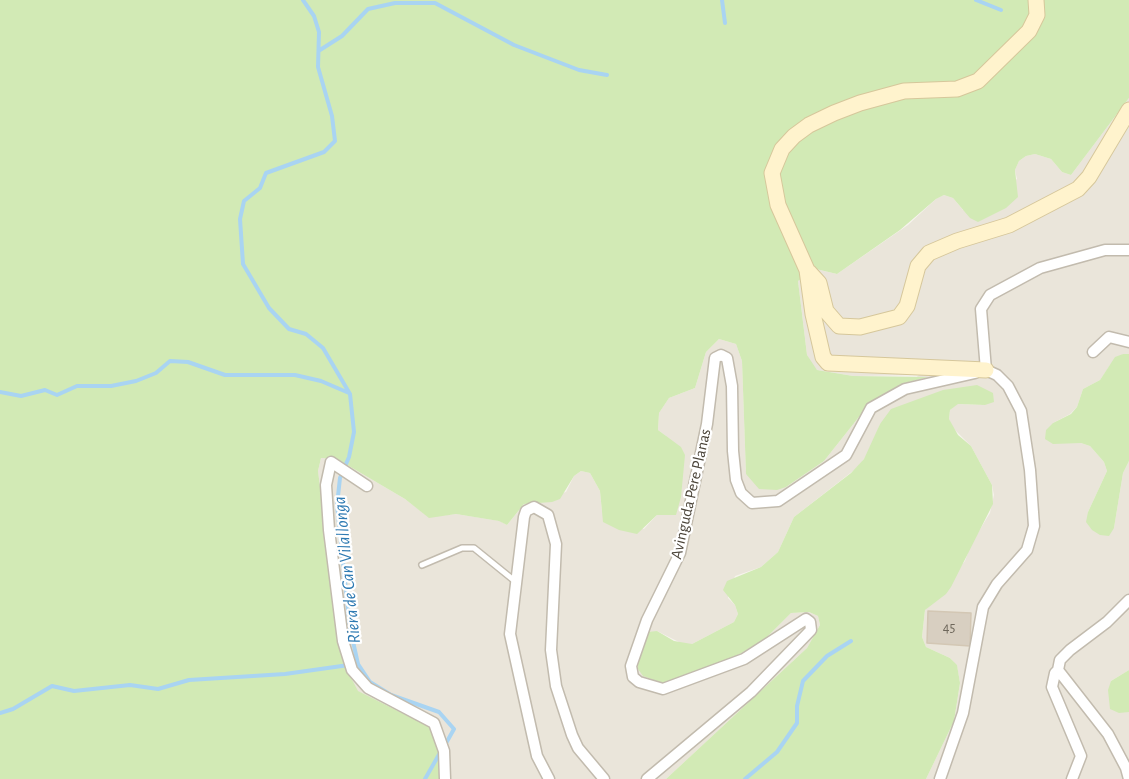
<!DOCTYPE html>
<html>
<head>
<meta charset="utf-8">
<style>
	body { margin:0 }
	canvas { display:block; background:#f6f3ec }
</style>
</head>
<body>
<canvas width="1129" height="779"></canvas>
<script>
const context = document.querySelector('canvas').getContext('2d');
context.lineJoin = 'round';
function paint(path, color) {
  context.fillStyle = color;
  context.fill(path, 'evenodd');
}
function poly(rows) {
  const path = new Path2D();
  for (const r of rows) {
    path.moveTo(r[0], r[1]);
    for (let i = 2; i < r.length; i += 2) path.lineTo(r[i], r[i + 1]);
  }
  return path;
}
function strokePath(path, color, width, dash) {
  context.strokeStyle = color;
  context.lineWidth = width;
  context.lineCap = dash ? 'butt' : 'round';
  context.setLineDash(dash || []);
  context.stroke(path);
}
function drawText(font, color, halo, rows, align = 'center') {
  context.font = font + ' "Alegreya Sans",sans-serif';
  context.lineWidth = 4.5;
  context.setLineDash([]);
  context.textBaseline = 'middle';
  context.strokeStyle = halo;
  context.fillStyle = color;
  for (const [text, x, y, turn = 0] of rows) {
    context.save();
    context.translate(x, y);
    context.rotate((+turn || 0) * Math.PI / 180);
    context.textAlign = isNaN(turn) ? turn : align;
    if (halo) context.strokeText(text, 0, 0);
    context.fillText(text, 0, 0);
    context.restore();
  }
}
const residential = poly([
	[1129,98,1129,354,1123,354,1110,365,1100,380,1083,389,1077,407,1070,414,1053,423,1072,443,1081,443,1090,446,1104,462,1107,471,1088,512,1114,528,1123,473,1129,461,1129,670,1111,681,1119,712,1129,712,1129,779,926,779,954,721,960,683,957,666,950,658,926,647,922,637,925,610,965,561,971,544,990,513,994,495,992,485,971,446,952,427,949,419,950,410,957,404,985,405,993,393,880,424,870,451,858,467,794,517,778,552,761,567,735,576,728,598,735,605,738,614,734,622,692,644,683,644,657,631,641,641,733,658,765,639,791,613,809,612,818,616,820,625,807,648,666,779,441,779,430,727,357,691,348,672,329,559,318,471,321,458,337,459,405,499,429,517,456,514,500,521,507,525,524,504,566,492,574,476,581,471,590,473,600,491,602,512,644,529,657,515,666,436,658,430,659,413,669,398,695,388,706,352,719,339,736,344,742,361,746,474,786,487,824,461,870,403,893,388,910,383,919,375,853,376,817,370,810,364,807,355,798,281,816,269,837,274,908,225,936,199,944,195,953,198,963,210,1017,179,1015,170,1019,161,1026,156,1035,154,1051,159,1062,172,1071,175]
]);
const green = poly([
	[0,0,1129,0,1129,98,1071,175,1062,172,1051,159,1035,154,1026,156,1019,161,1015,170,1018,197,1006,208,978,222,970,218,953,198,944,195,936,199,900,230,837,274,816,269,798,281,807,355,817,370,853,376,928,377,901,384,870,403,824,461,786,487,777,490,759,489,746,474,742,361,736,344,719,339,706,352,695,388,669,398,659,413,658,430,681,447,685,455,681,497,676,515,657,515,637,534,619,530,603,522,600,491,590,473,581,471,574,476,560,499,552,502,524,504,507,525,499,521,456,514,429,518,405,499,337,459,321,458,318,471,329,559,348,672,358,691,430,727,440,751,441,779,0,779],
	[1123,354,1129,354,1129,461,1123,473,1114,528,1109,536,1100,535,1092,530,1086,522,1088,512,1107,471,1104,462,1090,446,1081,443,1053,444,1045,439,1046,430,1053,423,1071,414,1077,407,1083,389,1100,380,1115,357],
	[977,385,993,393,994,402,985,405,958,404,950,410,949,419,958,435,971,446,992,485,993,504,951,587,946,594,925,610,922,637,926,647,950,658,957,665,960,683,954,721,926,779,666,779,807,648,820,625,818,616,809,612,791,613,765,639,733,658,662,683,643,676,638,669,637,659,648,632,657,631,674,641,692,644,734,622,738,614,735,605,723,590,727,581,761,567,778,552,794,517,851,473,864,459,880,424,891,409,943,390],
	[1129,670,1129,712,1119,713,1110,709,1108,690,1111,681]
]);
const stream = poly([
	[303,0,314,16,319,32,318,67,332,116,335,141,324,152,266,173,260,188,244,201,240,219,243,264,269,308,289,329,306,334,323,348,350,394,354,432,349,457,340,478,337,505,350,628,358,664,370,682,391,695,439,712,454,729,445,745],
	[722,0,725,23],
	[976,0,1001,10],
	[320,50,342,36,368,9,395,3,435,3,514,45,579,70,607,75],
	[0,392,21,396,45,390,57,395,77,386,111,386,136,381,156,373,170,361,188,362,225,375,295,375,321,381,349,393],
	[0,713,13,709,52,686,74,691,130,685,158,689,189,680,285,674,349,665],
	[425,779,441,751],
	[745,779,777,752,797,723,797,706,803,681,827,656,851,641]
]);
const building = poly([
	[928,611,971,613,970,646,927,643,928,611]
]);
const lane = poly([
	[422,565,462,548,474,548,516,582]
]);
const street = poly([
	[1093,352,1109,337,1129,342],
	[986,370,981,309,990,295,1040,268,1105,250,1129,250],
	[367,486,331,462,326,485,329,530,343,641,352,670,368,688,434,723,444,751,445,779],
	[1058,670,1108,734,1126,768,1129,779],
	[549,779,537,756,510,634,524,517,526,511,534,507,548,515,556,544,551,650,556,686,572,735,578,748,604,779],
	[647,779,751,692,811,630,810,622,806,619,744,659,663,689,639,682,633,677,631,666,647,620,680,553,707,424,715,358,721,355,727,358,732,386,733,451,736,480,741,493,752,503,778,501,846,455,871,408,905,389,975,373],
	[940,779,963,713,983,607,997,584,1027,550,1034,526,1030,470,1021,411,1008,386,997,375,986,370],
	[1072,779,1081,756,1052,687,1055,673,1058,670,1060,660,1070,650,1107,622,1129,600]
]);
const secondary = poly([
	[809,272,819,283,826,311,839,326,860,327,899,317,907,306,918,266,929,253,957,241,1009,225,1078,189,1089,177,1129,110],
	[986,370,828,363,823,357,813,314,807,270,778,205,772,173,782,149,794,136,809,125,834,113,860,103,904,91,957,89,978,81,1029,31,1037,15,1036,0]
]);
const numberNames = [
	["45",949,628]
];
const streetNames = [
	["Avinguda Pere Planas",691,494,-77]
];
const waterNames = [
	["Riera de Can Vilallonga",347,570,-96]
];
paint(residential, '#eae5da');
paint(green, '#d2eab5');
strokePath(stream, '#a9d4f2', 4);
paint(building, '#d8cfc1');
strokePath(building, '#d3c7b4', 1.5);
strokePath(lane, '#c2bbae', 8);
strokePath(street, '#c2bbae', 13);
strokePath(secondary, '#d6c79b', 17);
strokePath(lane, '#fff', 5);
strokePath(street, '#fff', 10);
strokePath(secondary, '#fff3cd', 15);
drawText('14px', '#6e675b', null, numberNames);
drawText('16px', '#4b4439', '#fff', streetNames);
drawText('italic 18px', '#2e7ab2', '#fff', waterNames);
</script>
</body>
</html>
